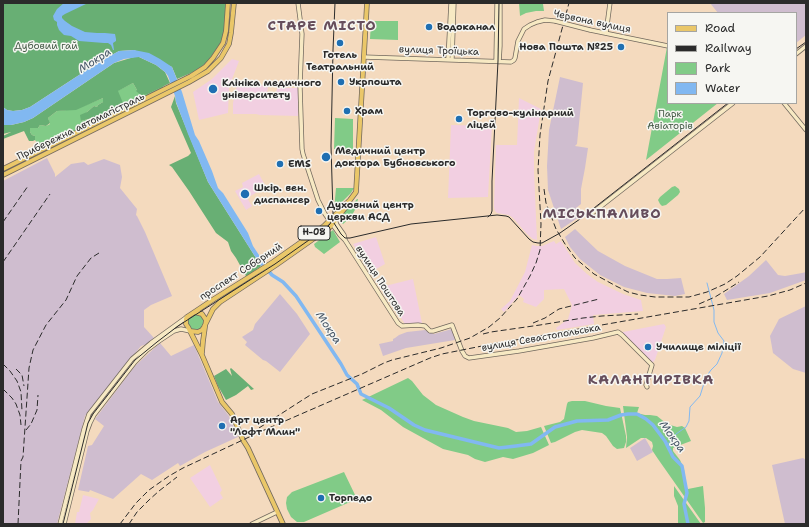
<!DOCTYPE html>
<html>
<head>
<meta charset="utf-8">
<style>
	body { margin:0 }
	#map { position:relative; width:809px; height:527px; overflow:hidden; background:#f4dabe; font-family:"Shantell Sans",sans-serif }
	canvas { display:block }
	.frame { position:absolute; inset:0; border:4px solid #2b2b2b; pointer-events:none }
	.legend { position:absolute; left:667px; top:12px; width:130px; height:92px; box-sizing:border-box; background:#f6f6f2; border:1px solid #a5a5a2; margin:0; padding:5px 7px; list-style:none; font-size:12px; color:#2b2b2b }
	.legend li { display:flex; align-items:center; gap:8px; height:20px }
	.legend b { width:20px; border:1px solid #a5a5a2 }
</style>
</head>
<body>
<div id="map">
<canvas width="809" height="527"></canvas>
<div class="frame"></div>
<ul class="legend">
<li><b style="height:5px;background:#eac769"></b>Road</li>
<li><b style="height:5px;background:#2b2b2b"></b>Railway</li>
<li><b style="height:11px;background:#81cb87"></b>Park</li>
<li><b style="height:11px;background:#81b8f1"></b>Water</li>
</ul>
</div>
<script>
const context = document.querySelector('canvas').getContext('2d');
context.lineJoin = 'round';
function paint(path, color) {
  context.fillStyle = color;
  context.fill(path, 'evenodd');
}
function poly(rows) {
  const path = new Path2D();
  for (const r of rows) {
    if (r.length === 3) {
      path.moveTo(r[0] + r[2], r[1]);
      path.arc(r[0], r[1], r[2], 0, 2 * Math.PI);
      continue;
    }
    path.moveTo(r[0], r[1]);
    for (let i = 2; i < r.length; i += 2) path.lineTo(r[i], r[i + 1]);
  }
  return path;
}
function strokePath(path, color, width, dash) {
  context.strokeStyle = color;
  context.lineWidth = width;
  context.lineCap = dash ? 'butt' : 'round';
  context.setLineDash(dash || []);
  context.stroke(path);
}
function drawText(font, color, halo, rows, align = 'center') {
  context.font = font + ' "Shantell Sans",sans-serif';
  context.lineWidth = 3;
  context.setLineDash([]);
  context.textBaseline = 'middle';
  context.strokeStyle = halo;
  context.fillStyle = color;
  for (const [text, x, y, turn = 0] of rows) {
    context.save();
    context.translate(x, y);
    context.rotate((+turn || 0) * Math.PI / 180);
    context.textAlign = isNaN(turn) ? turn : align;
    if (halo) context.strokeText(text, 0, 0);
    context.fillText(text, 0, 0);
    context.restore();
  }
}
const built = poly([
	[232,59,239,61,229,87,228,113,199,120,193,92,212,79],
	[239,83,268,86,267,94,269,93,276,93,277,88,298,88,298,116,260,115,256,114,233,114,233,103,236,89],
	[519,98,541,109,534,152,534,172,537,240,533,239,527,234,513,218,509,215,497,213,495,211,494,207,496,145,517,145],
	[451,125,492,126,488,197,448,198],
	[259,174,266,187,247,198,252,206,246,210,235,191,243,187,242,183],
	[376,237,385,264,371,272,353,244],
	[554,241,556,244,561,241,575,263,587,274,598,282,623,294,641,300,643,311,593,315,594,324,557,330,556,328,568,319,572,305,564,289,544,290,544,299,536,307,523,302,524,299,519,295,504,312,501,309,510,301,525,272,532,245,537,246,542,246],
	[413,279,422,323,405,324,381,287],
	[664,324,666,327,655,360,652,363,623,334,623,332],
	[210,465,222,490,220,493,223,498,210,507,190,478],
	[83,495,99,499,93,510,90,513,91,519,86,524,75,524,77,512,79,512]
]);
const industrial = poly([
	[710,3,806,3,806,35,796,43,796,13,718,13],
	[560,77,583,83,577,144,575,146,588,148,585,168,581,189,581,204,576,208,579,217,561,229,548,190,547,166,549,130],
	[47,158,55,174,55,177,71,164,84,162,88,165,104,159,120,165,122,177,120,188,137,209,136,215,137,216,145,232,172,296,151,305,144,310,144,327,154,338,147,344,141,346,85,416,57,524,3,524,3,181],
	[575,229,598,251,625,266,657,279,667,279,681,278,685,294,675,296,647,293,624,287,600,275,580,259,570,247,565,237],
	[766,260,778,275,785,276,802,273,806,272,806,280,770,293,727,300,724,294,749,276],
	[280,294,297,314,310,334,280,372,266,361,263,360,245,345,247,342,242,337,253,330,255,324],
	[806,306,806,373,793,369,773,353,770,336,779,319],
	[452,329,455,340,406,348,383,356,379,344,393,341,393,339,395,338,399,335,407,332,425,330,434,334],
	[160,343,171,356,194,345,218,402,229,416,238,437,205,452,180,466,178,463,152,480,141,474,113,499,90,490,89,492,78,490,88,446,92,445,104,426,95,419,135,366],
	[645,438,653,452,637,461,630,448],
	[803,458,806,460,806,524,785,524,772,465]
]);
const green = poly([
	[519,3,540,3,543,4,544,11,536,11,526,13,520,16],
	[371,21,398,21,398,40,370,39],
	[667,47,668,48,668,103,718,103,646,160],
	[133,83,137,90,148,94,163,86,164,89,42,150,35,140,35,136,32,135,30,132,30,128,38,128,40,125,46,126,50,124,48,118,57,111,76,109,103,98,103,102,98,105,97,107,94,106,87,112,81,121,99,116,123,105,117,91],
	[335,118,353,119,353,150,334,149],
	[675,186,679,189,680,192,678,195,666,205,662,206,660,204,658,200,660,197,672,187],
	[336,188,354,188,351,193,334,210],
	[357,199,358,199,356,208,351,217,343,224,340,222,341,217,347,208,350,207],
	[333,230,340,242,324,254,315,247,314,244],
	[196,322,8],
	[408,378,412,381,423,395,436,405,463,417,474,421,508,428,516,432,527,431,541,427,549,445,533,453,513,459,503,457,485,462,475,459,468,455,443,449,403,427,381,410,362,400],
	[572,401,585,401,606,406,620,408,626,436,626,442,624,448,617,449,613,446,606,436,602,433,582,430,575,432,555,442,551,443,544,426,560,422,564,419,567,404,568,402],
	[623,406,639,407,637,413,645,415,650,415,657,416,667,424,677,427,682,426,685,428,691,441,675,447,673,448,673,451,680,460,684,469,686,488,688,489,703,486,705,508,705,522,703,523,658,459,652,450,653,446,652,442,646,438,641,438,626,448,627,437],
	[344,472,357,499,304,522,297,522,291,517,287,509,286,503,287,497,292,492],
	[674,486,701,524,678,524,678,506,674,496]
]);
const forest = poly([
	[3,3,226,3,224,33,221,42,215,51,208,61,198,70,177,79,172,67,134,50,119,51,99,62,30,107,22,110,13,111,7,110,3,107],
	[134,57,139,57,156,65,165,72,170,83,148,94,141,95,136,91,137,90,133,83,118,91,123,103,123,105,99,116,81,121,80,115,87,112,94,106,97,107,98,105,103,102,103,98,76,110,57,111,48,118,50,123,46,126,40,125,38,128,30,128,30,132,32,135,35,136,35,140,33,141,29,141,24,131,3,139,3,136,11,132,3,134,3,125,11,125,24,122,33,118,114,63],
	[175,96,176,103,208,182,261,266,246,277,244,269,241,267,236,258,231,251,228,242,216,233,189,191,172,167,169,165,188,156,191,153,171,107],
	[231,368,254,389,251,390,248,386,236,395,226,400,218,386,214,376,226,369,232,376,230,369]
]);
const water = poly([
	[64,3,88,3,65,14,62,16,62,18,65,21,72,26,85,32,97,33,105,33,115,34,116,39,116,41,113,43,114,50,113,50,111,45,108,43,104,43,79,41,71,36,64,35,59,30,57,25,57,22,54,20,53,16,57,9],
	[134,50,149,53,160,59,172,67,182,92,195,135,199,141,212,171,218,188,223,193,248,233,253,246,265,264,261,266,208,182,188,134,176,102,175,96,168,76,165,72,156,65,139,57,124,59,114,63,33,118,24,122,11,125,3,125,3,107,7,110,13,111,22,110,30,107,99,62,119,51]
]);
const stream = poly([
	[667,445,676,434,686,427,689,421,690,407,700,396,706,377,711,370,717,364,722,353,724,341,718,333,714,322,714,310,707,283]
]);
const river = poly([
	[266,268,272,275,283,282,296,296,341,364,347,375,357,384,361,394,389,408,414,425,425,430,499,448,516,446,531,444,555,427,577,421,608,420,621,415,628,414,637,414,646,419,653,425,665,441,673,457,682,466,687,493,684,504,688,524]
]);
const secondary = poly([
	[298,3,302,34,300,86,302,149,303,154,318,200,325,214,340,235,345,240,398,323,402,326,418,325,425,326,430,331,433,331,452,325,462,351,465,356,469,358,519,351,593,338,618,332,622,335,652,365,646,385,647,387],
	[590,30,668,46],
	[606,33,610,3],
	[796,54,806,46],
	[364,57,511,62,514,60,515,58,518,41,524,29,530,25,537,22,545,20,555,21],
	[448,59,451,3],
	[452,59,454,3],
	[496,61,497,3],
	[499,62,500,46,500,3],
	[784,103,806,130],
	[591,214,733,103],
	[334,218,337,225,344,235,345,239],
	[60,524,84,429,89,414,132,359,151,343,187,317],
	[64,524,87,431,90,423,94,415,135,362,147,350,159,341,174,331,181,329,190,331],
	[252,524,277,512]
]);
const primary = poly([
	[3,169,191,76,205,67,213,58,223,43,226,31,228,3],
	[3,175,189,82,208,71,221,58,229,44,231,33,234,3],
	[195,312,202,314,206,320,203,341,202,353],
	[190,331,198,332,202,330,204,327,213,309,220,302,276,265,330,227,349,203],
	[283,524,248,448,243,440,232,414,222,402,202,355,188,327,186,324,186,319,187,317,214,299,273,262,324,226,350,200,356,192,367,3]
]);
const tram = poly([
	[796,49,806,42],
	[332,216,332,220,341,234,345,238,350,238,411,224,497,215,506,216,509,217,529,239,533,242,538,243,542,243,560,233,580,219,728,103],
	[488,217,491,214,492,211,492,181,498,61,499,3],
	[63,524,88,423,93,414,135,360,157,342,178,326,275,264,326,228,330,224,332,220,333,213,331,146,333,50,335,3]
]);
const rail = poly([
	[544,189,546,203,556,229,565,244,575,258,594,274,616,286,628,292,640,295,655,297,689,297,707,292,725,284,737,276,760,257,806,207],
	[3,222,28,186],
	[3,262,50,194],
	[699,304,715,297,728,289,739,282],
	[533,323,545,318,559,309,599,299],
	[483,334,491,332,540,325,583,318,602,316,638,314],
	[3,364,10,371,17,381,21,392,22,411],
	[16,369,22,375,24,386],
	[3,389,12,398,16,404,20,415,21,425],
	[259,428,304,399,312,394,362,374,384,363,392,360,441,348,470,338,489,327,500,318,517,299,530,276,536,263,540,250,541,224,538,170,540,135,548,81,569,3],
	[26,430,31,424,37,410,38,395],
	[18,524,21,461,23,457,29,368,33,350,46,325,66,300,77,276,91,258,99,253],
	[120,524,136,503,149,490,169,476,183,468,262,431,430,358,442,354,487,345,768,296,790,290,806,283],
	[129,524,137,512,149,500,159,491,177,477]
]);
const secondaryBridge = poly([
	[555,21,590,30]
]);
const markers = [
	[429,27,4,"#1f6fb2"],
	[340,43,4,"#1f6fb2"],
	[621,47,4,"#1f6fb2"],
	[341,82,4,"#1f6fb2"],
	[213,89,5,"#1f6fb2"],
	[347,111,4,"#1f6fb2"],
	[459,119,4,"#1f6fb2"],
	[326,157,5,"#1f6fb2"],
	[280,164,4,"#1f6fb2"],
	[245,194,5,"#1f6fb2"],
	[319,211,4,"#1f6fb2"],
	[648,347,4,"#1f6fb2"],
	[222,426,4,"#1f6fb2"],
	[321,498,4,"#1f6fb2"]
];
const shields = [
	[314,233,32]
];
const shieldNames = [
	["Н-08",314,233]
];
const streetNames = [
	["Червона вулиця",592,22,12],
	["вулиця Троїцька",439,51,2],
	["Прибережна автомагістраль",81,127,-26],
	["проспект Соборний",241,272,-33],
	["вулиця Поштова",380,281,57],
	["вулиця Севастопольська",541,338,-10]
];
const poiNames = [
	["Водоканал",437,27],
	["Нова Пошта №25",613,47,"right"],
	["Готель",340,55,"center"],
	["Театральний",340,67,"center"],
	["Укрпошта",349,82],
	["Клініка медичного",222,83],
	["університету",222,95],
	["Храм",355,111],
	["Торгово-кулінарний",467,113],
	["ліцей",467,125],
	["Медичний центр",335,151],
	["доктора Бубновського",335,163],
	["EMS",288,164],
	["Шкір. вен.",254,188],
	["диспансер",254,200],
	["Духовний центр",327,205],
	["церкви АСД",327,217],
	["Училище міліції",656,347],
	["Арт центр",230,420],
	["\"Лофт Млин\"",230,432],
	["Торпедо",329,498]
];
const parkNames = [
	["Дубовий гай",46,46],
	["Парк",670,114],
	["Авіаторів",670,126]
];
const waterNames = [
	["Мокра",95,61,-33],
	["Мокра",328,328,56],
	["Мокра",672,437,54]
];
const districtNames = [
	["СТАРЕ МІСТО",322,26],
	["МІСЬКПАЛИВО",602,214],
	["КАЛАНТИРІВКА",651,380]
];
paint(built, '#f2cfe1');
paint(industrial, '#cfbdcf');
paint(green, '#81cb87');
paint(forest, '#68af74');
paint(water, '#81b8f1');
strokePath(stream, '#81b8f1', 1);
strokePath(river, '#81b8f1', 3.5);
strokePath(secondary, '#71685e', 5);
strokePath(primary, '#71685e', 5.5);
strokePath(secondary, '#f7e9c3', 3.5);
strokePath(primary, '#eac769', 4);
strokePath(tram, '#2b2b2b', 1);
strokePath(rail, '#2b2b2b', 1, [6, 3]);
strokePath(secondaryBridge, '#71685e', 5, []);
strokePath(secondaryBridge, '#f7e9c3', 3.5);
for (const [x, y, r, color] of markers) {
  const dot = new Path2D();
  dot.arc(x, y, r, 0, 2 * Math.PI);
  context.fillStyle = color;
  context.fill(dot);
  strokePath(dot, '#f6f6f2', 1.5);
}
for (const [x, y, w] of shields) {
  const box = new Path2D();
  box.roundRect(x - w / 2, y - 7, w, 14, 3);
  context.fillStyle = '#f6f6f2';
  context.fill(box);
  strokePath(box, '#2b2b2b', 1);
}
drawText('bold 9px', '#2b2b2b', null, shieldNames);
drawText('10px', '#2b2b2b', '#f6f6f2', streetNames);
drawText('bold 10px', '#2b2b2b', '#f6f6f2', poiNames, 'left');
drawText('10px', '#455b47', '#f6f6f2', parkNames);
drawText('italic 11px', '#455566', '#f6f6f2', waterNames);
context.letterSpacing = '1px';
drawText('bold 14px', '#664e5c', '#f6f6f2', districtNames);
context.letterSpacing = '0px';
</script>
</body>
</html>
